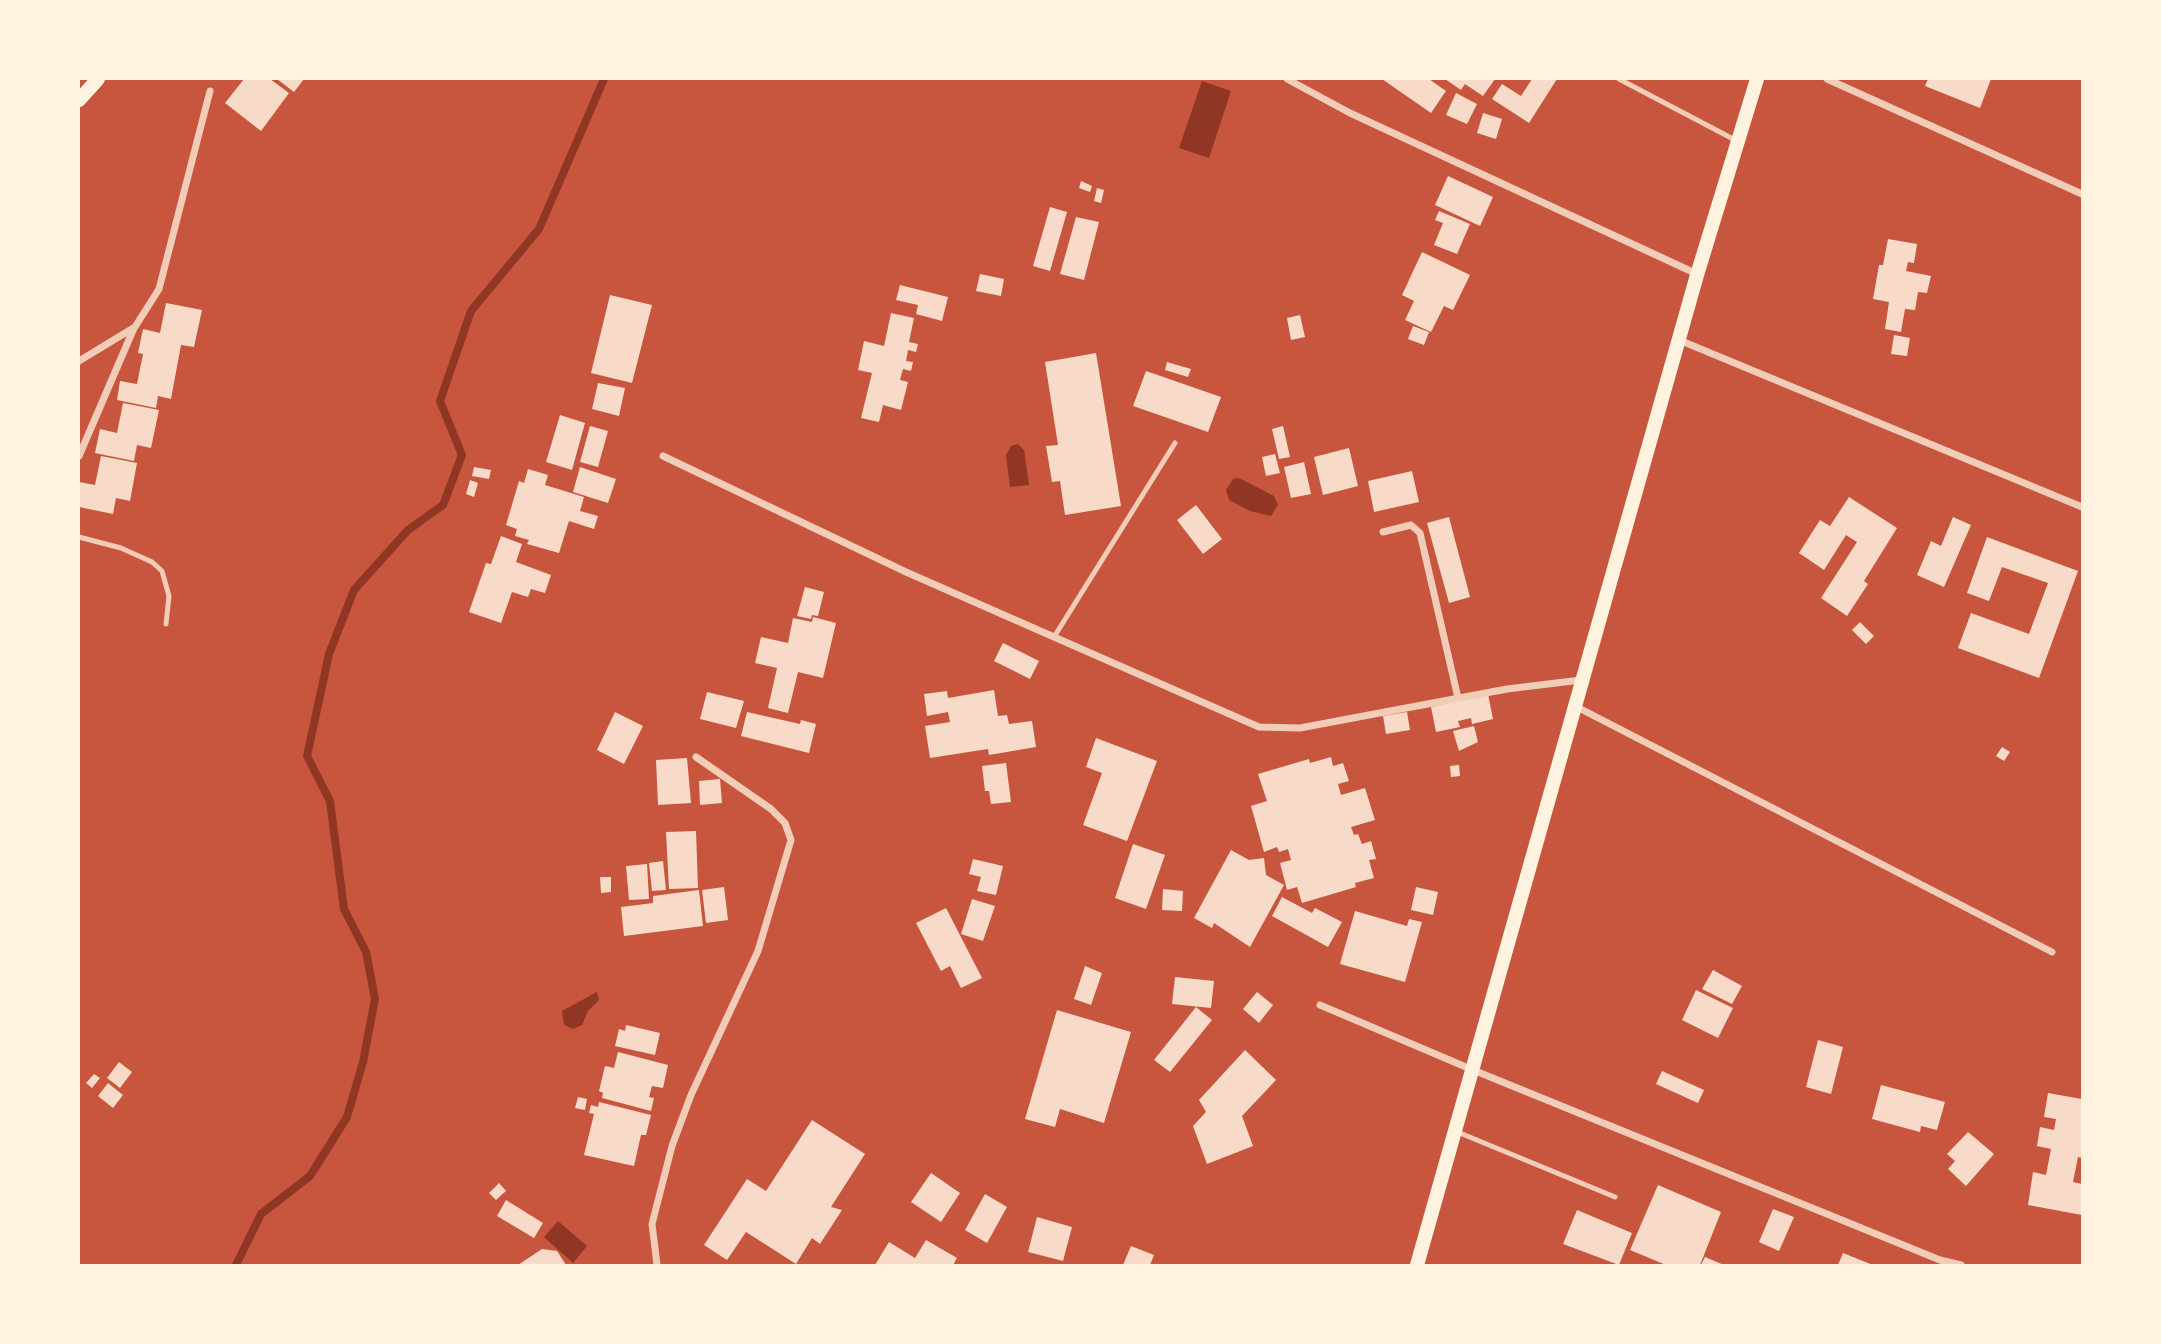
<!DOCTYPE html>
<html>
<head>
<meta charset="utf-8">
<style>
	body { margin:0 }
	#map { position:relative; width:2161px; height:1344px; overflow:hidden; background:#c8553d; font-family:"Alegreya Sans",sans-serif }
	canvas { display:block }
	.frame { position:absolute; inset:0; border:80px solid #fff3e0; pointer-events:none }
</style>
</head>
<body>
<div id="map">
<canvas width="2161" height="1344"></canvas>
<div class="frame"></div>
</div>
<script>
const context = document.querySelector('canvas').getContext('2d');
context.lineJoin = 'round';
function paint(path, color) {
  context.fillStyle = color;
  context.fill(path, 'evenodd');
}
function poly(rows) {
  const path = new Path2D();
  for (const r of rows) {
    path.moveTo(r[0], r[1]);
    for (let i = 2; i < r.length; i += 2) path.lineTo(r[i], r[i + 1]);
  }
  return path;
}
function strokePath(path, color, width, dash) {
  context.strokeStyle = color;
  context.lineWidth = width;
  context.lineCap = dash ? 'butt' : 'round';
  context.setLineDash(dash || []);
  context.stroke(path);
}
const water = poly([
	[1202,81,1231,91,1209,158,1179,148],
	[1018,444,1024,450,1029,485,1010,487,1006,455,1011,446],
	[1239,478,1274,496,1278,505,1271,516,1250,511,1229,500,1226,490,1233,479],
	[597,992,599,1000,588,1011,582,1025,573,1029,564,1025,562,1011],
	[558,1221,587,1246,573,1263,544,1237]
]);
const stream = poly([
	[236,1265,261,1214,310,1176,347,1117,363,1062,375,999,366,952,344,909,330,801,307,756,329,654,354,590,408,530,443,505,462,455,440,401,471,311,539,229,604,79]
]);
const building = poly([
	[244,79,270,79,289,93,261,131,225,103],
	[277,79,304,79,294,92],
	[1382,79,1429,79,1446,91,1431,113],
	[1445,79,1495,79,1483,96,1465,84,1461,90],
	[1532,79,1557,79,1529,123,1492,99,1502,84,1521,96],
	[1928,79,1991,79,1980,108,1925,86],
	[1456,93,1477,104,1467,124,1446,115],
	[1483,113,1502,119,1496,139,1477,133],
	[1448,176,1493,197,1480,226,1435,205],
	[1081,181,1092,186,1090,192,1079,188],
	[1097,188,1104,190,1101,203,1094,201],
	[1050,207,1067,212,1050,271,1033,266],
	[1439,211,1470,224,1457,254,1434,245,1443,223,1435,220],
	[1076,217,1099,222,1084,280,1060,274],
	[1888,239,1917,244,1914,263,1908,262,1906,271,1931,276,1927,293,1918,292,1915,310,1905,309,1901,332,1885,329,1889,302,1873,299,1879,265,1883,265],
	[1422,252,1470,275,1453,310,1444,306,1431,332,1405,320,1414,301,1402,295],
	[980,274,1004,279,1001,296,976,291],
	[900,285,948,297,942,321,916,314,918,305,896,300],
	[610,295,652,305,632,383,591,373],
	[166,303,202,310,194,347,181,345,171,399,158,396,156,408,117,400,120,381,137,384,143,354,138,353,143,329,160,333],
	[891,313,914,318,909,342,918,344,916,352,908,350,906,361,913,362,911,371,903,369,900,380,908,382,901,410,883,405,879,422,861,418,872,373,858,370,864,341,884,346],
	[1300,315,1305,337,1291,340,1287,318],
	[1413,326,1429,332,1424,345,1408,339],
	[1894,335,1910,338,1907,356,1891,354],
	[1096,353,1121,506,1065,515,1060,481,1052,482,1046,446,1058,445,1045,362],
	[1167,362,1191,369,1188,377,1165,370],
	[1146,371,1221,397,1208,432,1133,406],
	[598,383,625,388,619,416,592,409],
	[123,403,159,410,151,448,137,445,134,461,95,453,100,429,117,433],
	[560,415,585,423,572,470,546,462],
	[590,426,608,431,598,467,580,462],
	[1283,426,1290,457,1279,459,1272,429],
	[1349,448,1358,486,1323,495,1314,457],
	[1275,454,1280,473,1266,476,1262,457],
	[101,456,137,463,130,501,116,498,113,514,79,507,79,482,95,485],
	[1304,462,1311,494,1291,498,1284,467],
	[474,467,491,470,489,479,472,476],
	[580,467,616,479,608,503,573,492],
	[528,469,548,475,545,485,584,497,580,511,598,516,594,529,569,521,559,553,527,544,529,540,515,536,517,529,506,525,519,481,524,483],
	[1412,471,1419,502,1374,512,1368,481],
	[470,480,478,483,474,497,466,494],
	[1849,497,1897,528,1864,581,1868,584,1847,616,1821,598,1857,542,1846,535,1824,570,1799,553,1820,520,1830,526],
	[1196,505,1222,539,1203,554,1177,520],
	[1449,517,1470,597,1449,603,1427,523],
	[1953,517,1971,525,1944,587,1917,575,1931,541,1941,546],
	[501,536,522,544,516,562,551,575,545,593,531,589,528,597,512,592,501,623,469,612,486,563,491,564],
	[1987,537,2078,571,2039,678,1958,648,1971,613,2029,634,2048,583,2002,567,1989,601,1967,593],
	[805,587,824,592,818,616,812,615,811,619,797,616],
	[813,617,836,623,823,678,798,672,788,713,768,708,777,668,755,663,761,637,788,643,793,618,812,622],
	[1860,622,1874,636,1866,644,1852,630],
	[1003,643,1039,661,1030,679,994,661],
	[994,690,998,716,1007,715,1009,724,1032,721,1036,747,989,755,988,749,930,758,925,726,950,722,948,712,927,716,924,694,947,691,948,698],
	[707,692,744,701,736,728,700,719],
	[1488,694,1493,719,1472,724,1471,718,1458,721,1460,727,1436,732,1431,707],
	[615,712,643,726,624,764,597,750],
	[747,712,800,724,801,720,816,724,809,753,741,736],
	[1407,712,1410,730,1386,734,1383,716],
	[1474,726,1478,742,1459,751,1453,731],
	[1096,738,1157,761,1127,841,1083,825,1102,773,1086,767],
	[2002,747,2010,752,2004,761,1996,756],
	[1331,757,1333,766,1343,763,1349,781,1338,784,1341,795,1365,788,1375,820,1351,827,1354,835,1358,834,1362,844,1371,841,1376,859,1369,860,1374,878,1355,883,1356,887,1302,903,1297,887,1287,890,1280,863,1291,860,1288,849,1279,852,1277,847,1264,852,1251,806,1267,801,1258,774,1309,759,1310,763],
	[687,758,691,803,658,805,656,760],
	[1006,763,1011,802,991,804,989,791,985,791,982,766],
	[1459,765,1460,776,1451,777,1450,766],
	[720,779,722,803,700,805,699,781],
	[696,831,698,888,669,889,666,832],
	[1133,844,1165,855,1146,909,1115,898],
	[1231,850,1249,860,1264,858,1266,875,1284,885,1250,947,1214,923,1212,928,1194,918],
	[973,859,1003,866,996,895,977,891,981,877,969,874],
	[663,861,666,890,652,891,649,863],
	[647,864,649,899,629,900,626,866],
	[600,877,611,877,611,892,601,893],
	[724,887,728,920,706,923,702,890],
	[1416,887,1438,892,1433,915,1411,910],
	[1163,889,1183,891,1182,911,1162,910],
	[699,890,703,926,624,936,621,907,653,903,653,896],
	[1282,897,1312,913,1315,908,1342,922,1328,947,1272,916],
	[972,899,995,906,983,941,961,934],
	[946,908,982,978,961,988,950,966,941,971,916,923],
	[1355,911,1407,926,1409,919,1422,922,1405,982,1340,964],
	[1085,966,1102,973,1091,1005,1074,999],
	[1713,970,1742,986,1732,1004,1702,989],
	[1175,977,1214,981,1211,1008,1172,1004],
	[1696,990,1733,1008,1718,1038,1682,1020],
	[1257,992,1273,1005,1259,1023,1243,1009],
	[1196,1007,1212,1020,1170,1072,1154,1060],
	[1057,1010,1131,1032,1104,1123,1060,1109,1055,1127,1025,1119],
	[626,1025,660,1033,655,1055,615,1046,619,1029,625,1031],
	[1818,1040,1843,1047,1831,1094,1806,1087],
	[1245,1050,1276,1080,1242,1116,1253,1146,1207,1164,1193,1126,1206,1112,1199,1100],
	[618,1052,668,1065,663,1088,652,1086,649,1097,654,1098,651,1111,602,1098,603,1093,599,1091,605,1066,614,1068],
	[119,1062,132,1072,120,1088,107,1078],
	[1662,1071,1704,1090,1698,1103,1656,1084],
	[94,1074,100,1078,92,1088,86,1083],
	[108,1083,123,1095,113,1108,98,1096],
	[1881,1085,1945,1102,1937,1130,1921,1126,1920,1132,1872,1119],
	[2048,1093,2082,1099,2082,1158,2078,1157,2073,1182,2082,1184,2082,1215,2028,1205,2033,1172,2046,1175,2051,1149,2037,1146,2040,1127,2054,1130,2056,1119,2044,1117],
	[578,1097,587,1099,585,1110,575,1108],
	[599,1102,651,1115,646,1135,641,1135,634,1166,584,1155,594,1114,589,1113,591,1105,598,1107],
	[812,1120,865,1154,831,1207,842,1210,820,1244,812,1238,796,1264,746,1232,727,1260,704,1245,747,1179,766,1191],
	[1968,1132,1994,1154,1966,1186,1948,1169,1955,1161,1947,1154],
	[931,1173,960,1193,941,1222,911,1202],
	[499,1183,506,1191,496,1200,489,1193],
	[1658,1185,1721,1212,1700,1265,1666,1265,1630,1250],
	[985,1194,1007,1207,987,1243,965,1230],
	[506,1200,543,1223,534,1238,497,1216],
	[1773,1209,1794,1217,1779,1251,1759,1242],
	[1577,1210,1632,1233,1619,1265,1563,1244],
	[1037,1217,1072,1227,1063,1261,1028,1252],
	[926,1240,957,1258,953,1265,875,1265,889,1242,915,1258],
	[1131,1246,1154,1255,1150,1265,1123,1265],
	[542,1249,557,1251,566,1265,518,1265],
	[1843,1253,1873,1265,1838,1265],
	[1705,1257,1724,1265,1701,1265]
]);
const service = poly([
	[1619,79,1737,141],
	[79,537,121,548,152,562,162,571,169,596,166,624],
	[1054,637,1175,443],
	[1455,1131,1615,1197]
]);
const minor = poly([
	[1287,79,1350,113,1697,274],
	[1827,79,2082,194],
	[1679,340,2082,507],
	[79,361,135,327,159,289,210,91],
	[79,456,134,328],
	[663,456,906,572,1259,727,1300,728,1507,689,1581,680],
	[1383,532,1411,525,1420,533,1458,698],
	[1575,706,2052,952],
	[1320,1005,1473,1070,1940,1260,1961,1265],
	[657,1265,652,1224,672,1146,691,1095,758,951,791,840,785,823,771,809,696,757]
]);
const secondary = poly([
	[79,100,98,79],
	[1417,1265,1697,275,1757,79]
]);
paint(water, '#8f3625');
strokePath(stream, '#8f3625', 8);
paint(building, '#f7dbc8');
strokePath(service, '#f1ccb7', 5);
strokePath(minor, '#f1ccb7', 7);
strokePath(secondary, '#fff3e0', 14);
</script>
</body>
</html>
